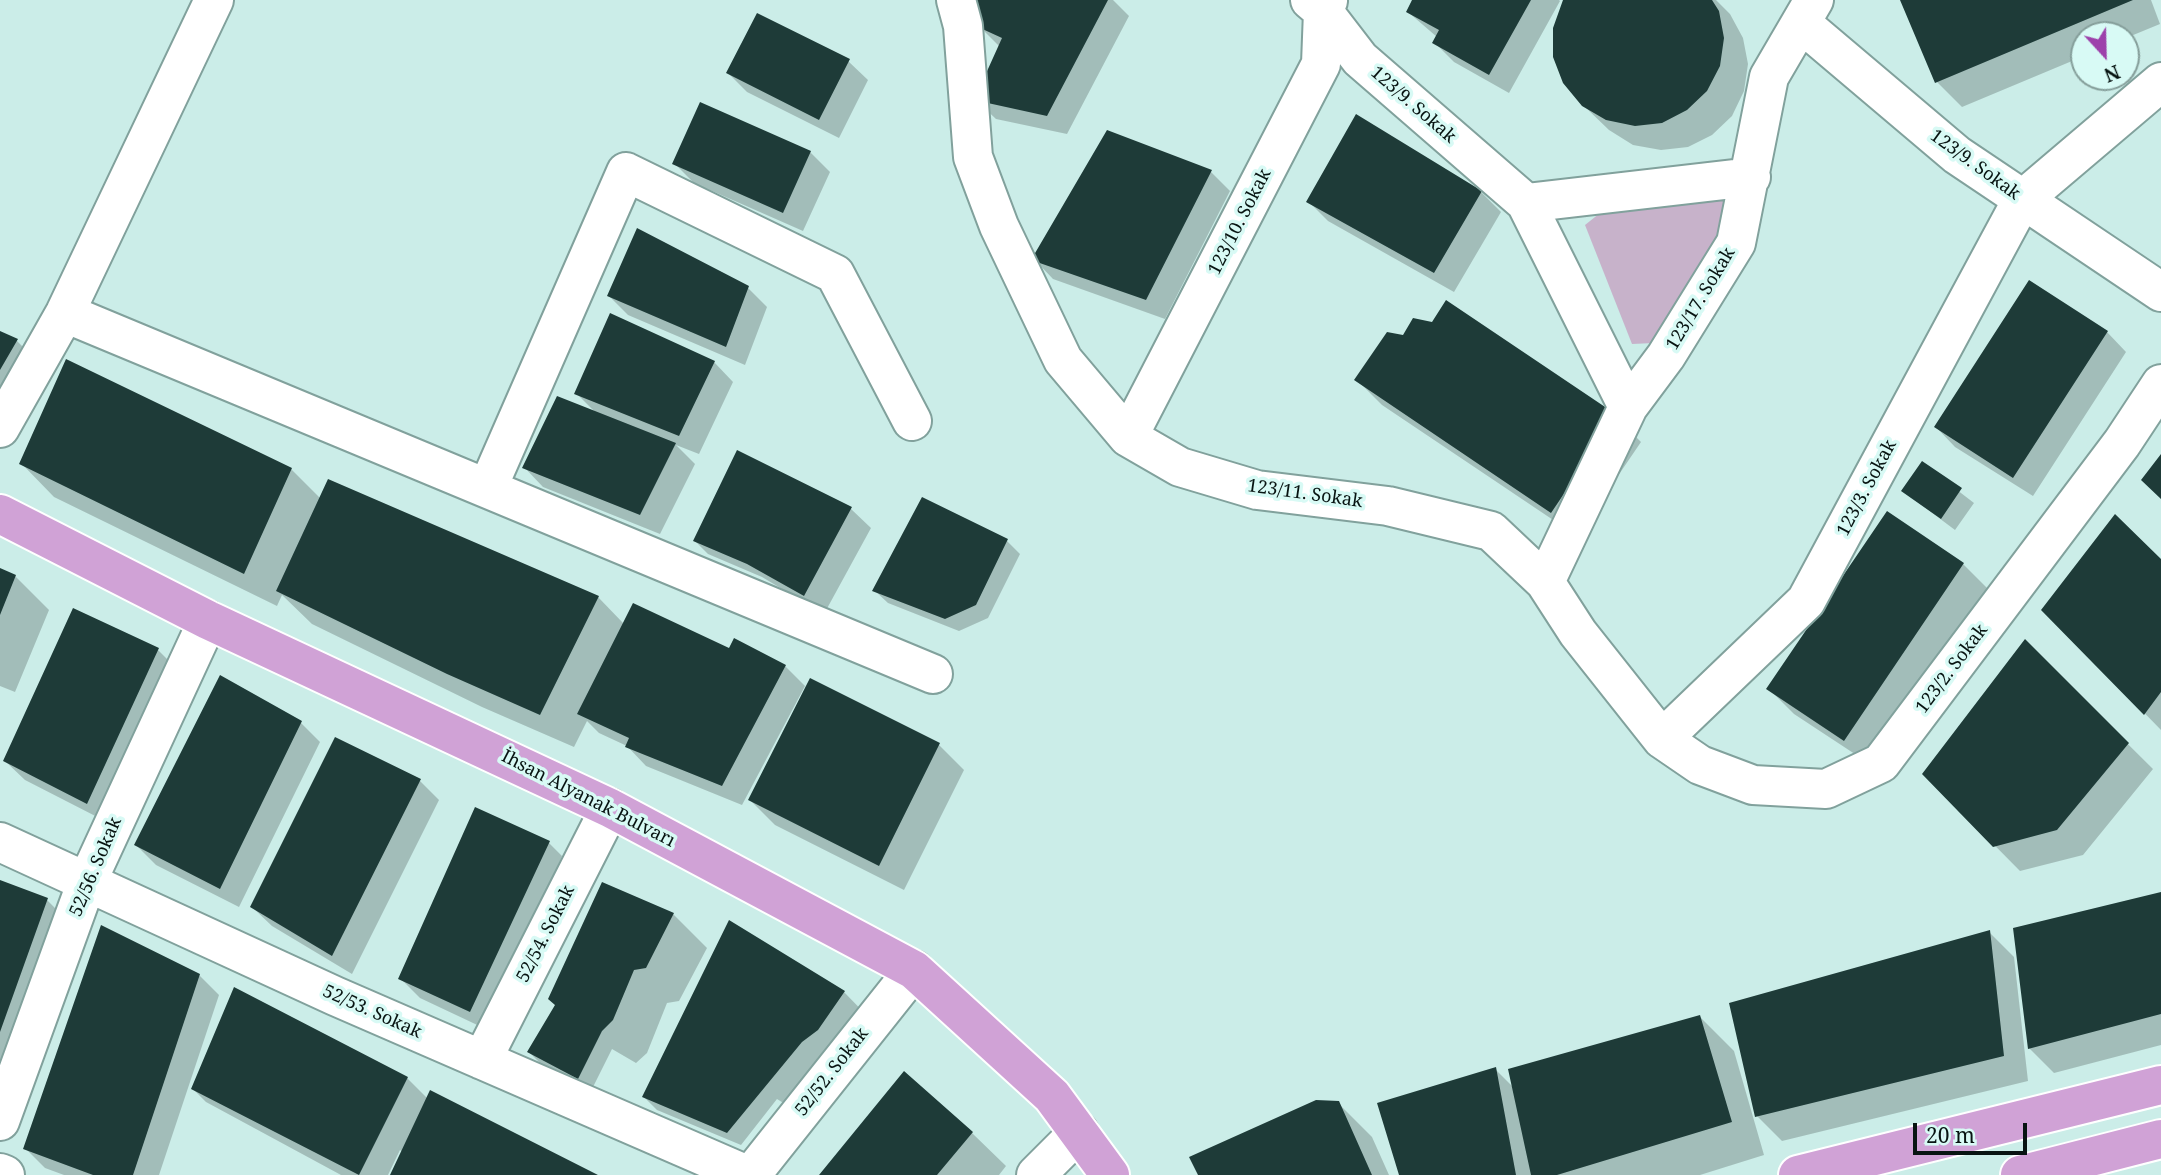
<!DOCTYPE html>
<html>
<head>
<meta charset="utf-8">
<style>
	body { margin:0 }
	#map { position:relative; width:2161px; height:1175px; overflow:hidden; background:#cbede8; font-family:"Noto Serif",serif }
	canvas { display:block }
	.north { position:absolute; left:2070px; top:21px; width:70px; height:70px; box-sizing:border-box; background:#d8faf5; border:2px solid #859e9a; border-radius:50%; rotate:158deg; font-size:19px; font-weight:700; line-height:28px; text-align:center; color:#081412 }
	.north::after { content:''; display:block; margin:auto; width:24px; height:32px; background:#9d41ab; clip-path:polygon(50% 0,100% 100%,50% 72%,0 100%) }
	.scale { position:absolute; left:1913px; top:1123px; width:114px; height:32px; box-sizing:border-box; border:4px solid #081412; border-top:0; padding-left:9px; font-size:21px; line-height:24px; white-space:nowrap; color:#081412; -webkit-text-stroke:5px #d8faf5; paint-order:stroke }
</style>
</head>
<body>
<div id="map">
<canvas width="2161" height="1175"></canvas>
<div class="north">N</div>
<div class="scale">20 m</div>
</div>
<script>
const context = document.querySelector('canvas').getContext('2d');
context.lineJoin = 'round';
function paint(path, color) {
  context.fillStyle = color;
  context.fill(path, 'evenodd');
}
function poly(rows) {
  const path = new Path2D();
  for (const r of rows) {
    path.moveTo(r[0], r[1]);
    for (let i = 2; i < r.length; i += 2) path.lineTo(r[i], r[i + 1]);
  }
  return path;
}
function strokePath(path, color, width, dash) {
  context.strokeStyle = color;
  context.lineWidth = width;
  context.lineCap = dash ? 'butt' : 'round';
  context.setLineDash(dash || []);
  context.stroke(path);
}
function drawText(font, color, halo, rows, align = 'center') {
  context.font = font + ' "Noto Serif",serif';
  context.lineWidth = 7;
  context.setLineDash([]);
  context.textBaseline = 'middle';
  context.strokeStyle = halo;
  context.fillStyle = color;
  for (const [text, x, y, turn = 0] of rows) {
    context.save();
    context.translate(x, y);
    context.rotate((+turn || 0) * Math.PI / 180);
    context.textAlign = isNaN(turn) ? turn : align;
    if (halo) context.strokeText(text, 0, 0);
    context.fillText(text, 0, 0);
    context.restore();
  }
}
const green = poly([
	[1724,199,1727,226,1654,343,1632,344,1585,225,1600,213]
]);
const shadow = poly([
	[964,0,1113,0,1129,16,1067,134,996,119,976,100,1000,47,979,26],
	[1414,0,1559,0,1560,1,1509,93,1454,62,1434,42,1437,37,1408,12],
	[1565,0,1716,0,1730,14,1743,38,1748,64,1744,91,1732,116,1712,135,1688,147,1661,150,1633,145,1609,130,1583,105],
	[1902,0,2151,0,2160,24,2126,38,2126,35,2084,35,2084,56,1962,107,1937,82],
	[848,61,868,80,839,138,747,92,728,73],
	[810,152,830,172,803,231,694,183,674,163],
	[1211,172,1230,191,1165,319,1053,279,1034,259],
	[1481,192,1501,212,1454,292,1328,221,1308,201],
	[747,287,767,307,745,365,628,315,609,296],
	[2107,332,2126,352,2033,496,1955,447,1936,427],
	[0,333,17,341,36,360,0,422],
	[714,362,733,382,699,454,676,445,695,464,660,534,543,487,524,467,596,413,576,393],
	[1357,380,1616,417,1641,442,1577,536,1382,405],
	[21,463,291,469,321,499,598,597,624,624,785,666,805,686,742,805,646,766,627,746,599,733,587,721,574,747,482,707,312,624,282,595,277,606,54,497],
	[1922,463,1974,503,1955,530,1903,491],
	[793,479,851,509,871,528,824,614,762,577,708,554,695,541],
	[1888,513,1963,564,1988,589,1870,764,1794,714,1769,689],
	[1007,541,1020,554,988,618,959,631,888,603,874,590],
	[2161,561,2161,730,2044,610],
	[0,570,15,576,49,610,15,692,0,686],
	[2025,642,2153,769,2083,855,2020,871,1924,774],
	[158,650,191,683,107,822,25,780,5,761],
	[811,681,939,745,964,770,904,890,775,825,750,800],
	[301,723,320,742,239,907,156,865,136,845],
	[420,781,439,800,352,974,272,926,252,907],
	[549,843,562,856,490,1031,420,998,400,978],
	[0,882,47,900,60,913,0,1102],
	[603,884,673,914,707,948,679,1001,667,1003,647,1053,636,1063,612,1049,591,1091,542,1065,529,1052,557,1005],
	[2161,894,2161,1045,2054,1073,2029,1048],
	[1989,932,2014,957,2028,1081,1782,1141,1757,1116],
	[199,975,219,995,159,1175,64,1175,45,1168,25,1148],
	[844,992,877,1026,785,1104,777,1099,741,1145,657,1110,644,1097],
	[1700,1017,1734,1051,1764,1155,1700,1175,1401,1175,1495,1069,1514,1088],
	[407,1078,428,1099,594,1175,392,1175,403,1152,400,1150,388,1175,341,1175,206,1102,193,1089],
	[1338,1103,1372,1137,1389,1175,1200,1175],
	[972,1133,1006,1166,999,1175,821,1175]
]);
const building = poly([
	[962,0,1108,0,1047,116,974,100,1002,38,978,27],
	[1412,0,1531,0,1489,75,1432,43,1439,30,1406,12],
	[1563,0,1712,0,1719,11,1724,38,1720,66,1707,91,1687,110,1662,123,1635,126,1606,120,1582,106,1563,83,1553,57,1553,28],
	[1900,0,2133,0,1935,83],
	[757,13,850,59,819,120,726,73],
	[700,102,811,151,783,213,672,164],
	[1356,114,1482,191,1434,273,1306,202],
	[1107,130,1212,170,1146,300,1031,260],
	[637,228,749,286,726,347,607,296],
	[2029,280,2108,331,2013,478,1934,427],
	[1446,300,1617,415,1551,513,1354,380,1387,332,1403,335,1413,318,1432,322],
	[610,313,715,361,679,436,574,394],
	[0,331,18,339,0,370],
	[66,359,292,468,244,574,19,464],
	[557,396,676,443,640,515,522,468],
	[737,450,852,507,804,596,747,564,693,541],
	[2161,454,2161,499,2141,480],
	[1922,461,1962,488,1941,519,1901,491],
	[328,479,599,596,540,715,447,674,276,591],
	[922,497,1008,539,976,605,945,619,872,591],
	[1887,511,1964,563,1844,741,1766,689],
	[2115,514,2161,559,2161,692,2144,715,2041,610],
	[0,568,16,575,0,615],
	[633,603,729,648,734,638,786,665,722,786,625,747,629,738,577,714],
	[73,608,159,648,87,804,3,761],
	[2025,639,2129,743,2057,830,1993,847,1922,774],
	[220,675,302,721,220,889,134,845],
	[810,678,940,743,879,866,748,800],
	[335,737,421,779,332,956,250,907],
	[475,807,550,841,470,1012,398,979],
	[0,880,48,898,0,1032],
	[602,882,674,913,646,968,634,970,613,1020,602,1031,578,1079,527,1052,555,1005,548,999],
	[2161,892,2161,1014,2028,1049,2013,928],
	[729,920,845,991,818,1030,802,1042,727,1133,642,1097],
	[101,925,200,974,133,1175,93,1175,23,1149],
	[1990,930,2004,1056,1755,1117,1729,1003],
	[234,987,408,1077,359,1175,191,1089],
	[1700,1015,1732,1122,1557,1175,1531,1175,1508,1069],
	[1496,1067,1516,1175,1399,1175,1377,1103],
	[904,1071,973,1132,937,1175,819,1175],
	[430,1090,598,1175,390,1175],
	[1316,1100,1339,1101,1372,1175,1198,1175,1189,1157]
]);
const minor = poly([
	[956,0,963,26,973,157,999,226,1063,360,1128,437,1180,467,1257,490,1388,506,1491,531,1545,582,1578,633,1662,739,1700,765,1753,785,1826,789,1881,763,2122,443,2161,384],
	[1310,0,1323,11,1360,59,1526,203,1628,407],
	[1801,23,1957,155,2161,292],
	[1526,203,1751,177],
	[65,313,933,674],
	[0,428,65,313,214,0],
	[1128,437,1321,64,1323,11,1328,1],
	[488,487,626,172,835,274,912,421],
	[1545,582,1628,407,1666,356,1736,243,1769,77,1814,0],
	[1662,739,1806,601,2022,200,2161,82],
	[0,842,335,996,747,1175],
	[482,1060,610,808],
	[0,1121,86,884,208,620],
	[0,1173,5,1175],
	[751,1175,914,970],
	[1036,1175,1079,1132]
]);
const major = poly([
	[0,514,208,620,610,808,914,970,1052,1096,1110,1175],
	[1798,1175,2161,1085],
	[2020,1175,2161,1139]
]);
const streetNames = [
	["123/9. Sokak",1413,105,41],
	["123/9. Sokak",1975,165,36],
	["123/10. Sokak",1240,222,-63],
	["123/17. Sokak",1701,299,-59],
	["123/3. Sokak",1867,488,-62],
	["123/11. Sokak",1305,494,8],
	["123/2. Sokak",1952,669,-53],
	["İhsan Alyanak Bulvarı",588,799,27],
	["52/56. Sokak",96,867,-67],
	["52/54. Sokak",546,934,-63],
	["52/53. Sokak",372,1012,24],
	["52/52. Sokak",832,1072,-52]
];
paint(green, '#c7b2ca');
paint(shadow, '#0003');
paint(building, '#1e3b38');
strokePath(minor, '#81a19c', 42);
strokePath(major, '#fff', 42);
strokePath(minor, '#fff', 38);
strokePath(major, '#d0a2d6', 38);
drawText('18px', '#081412', '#d8faf5', streetNames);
</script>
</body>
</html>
